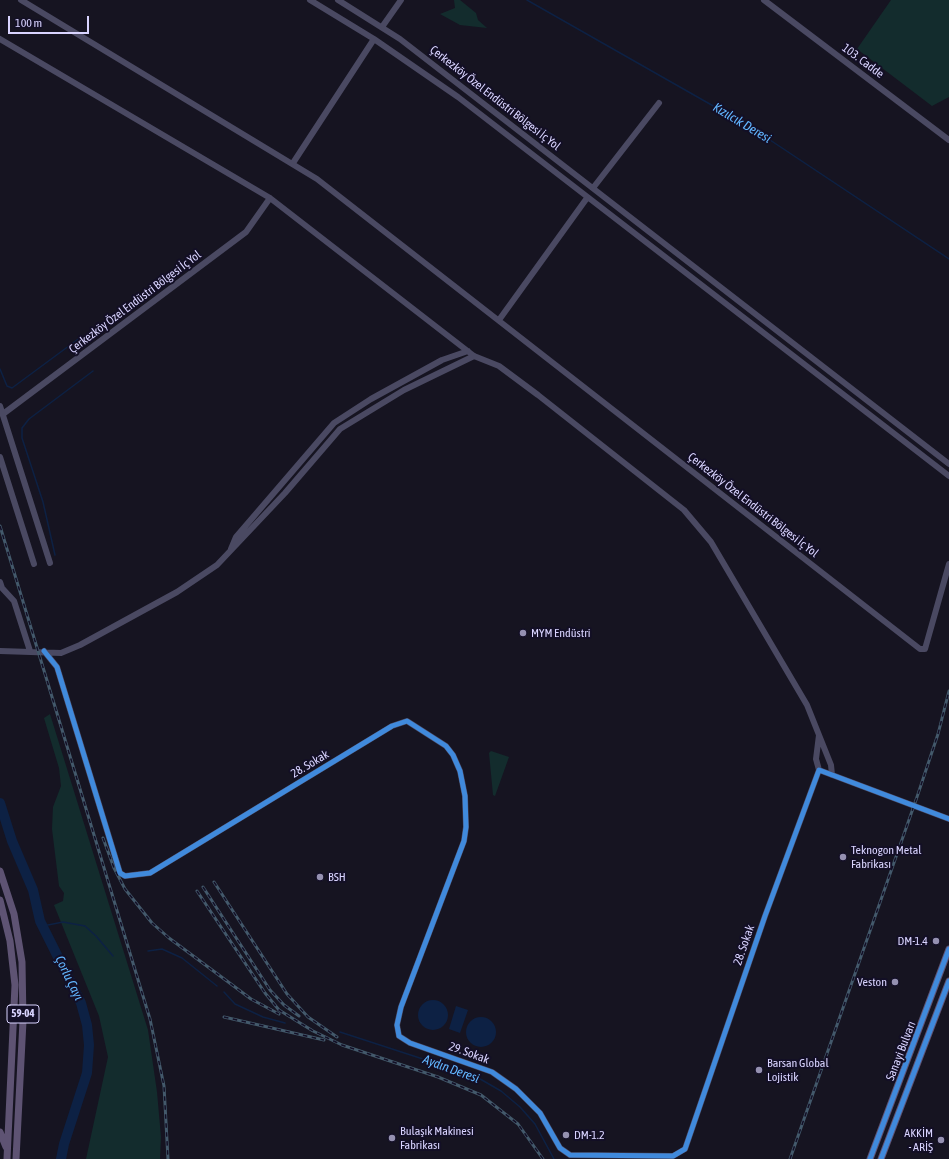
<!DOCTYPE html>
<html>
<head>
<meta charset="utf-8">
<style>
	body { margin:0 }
	#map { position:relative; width:949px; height:1159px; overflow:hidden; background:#161421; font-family:"Asap Condensed",sans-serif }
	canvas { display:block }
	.scale { position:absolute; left:8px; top:16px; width:81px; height:18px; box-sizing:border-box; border:2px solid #d9d4ff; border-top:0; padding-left:5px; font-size:12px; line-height:14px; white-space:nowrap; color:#d9d4ff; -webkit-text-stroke:3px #130f26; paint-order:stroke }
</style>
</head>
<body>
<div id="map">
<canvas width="949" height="1159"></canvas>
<div class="scale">100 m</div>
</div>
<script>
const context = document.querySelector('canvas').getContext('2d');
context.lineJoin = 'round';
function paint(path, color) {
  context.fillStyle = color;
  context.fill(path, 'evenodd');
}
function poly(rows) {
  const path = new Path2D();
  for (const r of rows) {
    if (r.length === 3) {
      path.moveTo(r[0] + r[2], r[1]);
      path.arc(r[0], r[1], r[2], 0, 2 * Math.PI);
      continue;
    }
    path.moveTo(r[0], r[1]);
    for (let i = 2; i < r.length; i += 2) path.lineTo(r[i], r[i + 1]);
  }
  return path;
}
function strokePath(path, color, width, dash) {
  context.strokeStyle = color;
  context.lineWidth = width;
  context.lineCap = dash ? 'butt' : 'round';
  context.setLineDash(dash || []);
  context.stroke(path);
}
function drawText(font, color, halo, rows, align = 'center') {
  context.font = font + ' "Asap Condensed",sans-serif';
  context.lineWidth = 4;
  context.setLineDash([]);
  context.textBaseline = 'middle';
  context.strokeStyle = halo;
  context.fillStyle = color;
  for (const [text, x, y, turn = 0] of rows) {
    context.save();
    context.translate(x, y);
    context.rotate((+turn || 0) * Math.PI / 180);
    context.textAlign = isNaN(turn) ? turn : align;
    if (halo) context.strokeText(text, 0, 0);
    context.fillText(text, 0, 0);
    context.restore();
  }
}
const green = poly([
	[454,0,460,0,476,13,478,20,487,28,460,25,440,14,455,8],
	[891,0,949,0,949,97,932,106,857,49],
	[50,714,148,1030,157,1092,161,1137,160,1159,86,1159,108,1057,99,1016,54,905,63,901,64,893,59,886,52,829,53,807,61,786,59,768,44,718],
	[491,751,509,757,495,796,493,795,489,753]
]);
const water = poly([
	[433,1015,15],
	[456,1006,468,1010,460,1033,449,1029],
	[481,1032,15]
]);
const stream = poly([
	[527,0,752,128,949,259],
	[0,369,7,386,12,388,81,337],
	[55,555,43,502,22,438,22,428,29,419,93,371],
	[43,926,63,922,85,926,96,936,113,956],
	[148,951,162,949,182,958,217,986],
	[224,992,235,1004,263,1017,285,1023],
	[340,1032,475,1076,501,1091,520,1107,535,1124,554,1159]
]);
const river = poly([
	[0,803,12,841,33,890,40,921,81,1003,87,1025,89,1045,87,1073,64,1144,61,1159]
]);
const minor = poly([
	[21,0,317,179,920,649,925,649,949,564],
	[310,0,374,39,458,97,949,476],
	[338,0,400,39,949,464],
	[764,0,949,140],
	[382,27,401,0],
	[0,39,270,198,474,356,499,366,538,395,684,510,711,542,807,705,819,735],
	[293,163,374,39],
	[593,188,659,103],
	[499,320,587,198],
	[0,406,50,563],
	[3,414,246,232,270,198],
	[0,457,34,564],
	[231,549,236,537,334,423,371,399,442,360,468,351],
	[0,582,2,588,14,601,30,651],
	[0,651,61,653,80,645,177,592,217,565,285,493,340,429,404,390,474,356],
	[44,651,57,667,120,873,125,876,150,873,392,726,407,721,446,746,453,755,460,771,465,796,466,827,464,841,401,1007,397,1025,399,1036,410,1043,492,1072,516,1089,540,1113,560,1148,570,1155,673,1156,685,1149,765,916,819,770,949,819],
	[819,770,816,759,819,735,831,765,832,775]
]);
const major = poly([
	[0,871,14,914,22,962,23,1021,16,1159],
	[0,900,10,941,15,985,7,1159],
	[0,1132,6,1147],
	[870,1159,949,949],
	[881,1159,949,981]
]);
const rail = poly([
	[0,526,150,1019,164,1086,168,1159],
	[103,838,114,868,125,889,152,923,169,938,235,987,251,999,279,1014],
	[214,882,287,994,308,1017,337,1037],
	[203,887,270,990,284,1005,299,1016],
	[197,891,265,993,279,1010,313,1031,342,1045,438,1077,481,1095,518,1124,543,1159],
	[224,1017,324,1040],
	[790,1159,917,797,938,734,949,691]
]);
const cycleway = poly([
	[44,651,57,667,120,873,125,876,150,873,392,726,407,721,446,746,453,755,460,771,465,796,466,827,464,841,401,1007,397,1025,399,1036,410,1043,492,1072,516,1089,540,1113,560,1148,570,1155,673,1156,685,1149,765,916,819,770,949,819],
	[870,1159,949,949],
	[881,1159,949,981]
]);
const markers = [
	[523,633,4,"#9591b1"],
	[843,857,4,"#9591b1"],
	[320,877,4,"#9591b1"],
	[936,941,4,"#9591b1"],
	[895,982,4,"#9591b1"],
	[759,1070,4,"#9591b1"],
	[566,1135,4,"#9591b1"],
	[392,1138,4,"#9591b1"],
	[941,1140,4,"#9591b1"]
];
const shields = [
	[23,1014,32]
];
const shieldNames = [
	["59-04",23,1014]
];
const streetNames = [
	["103. Cadde",863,61,37],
	["Çerkezköy Özel Endüstri Bölgesi İç Yol",495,98,38],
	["Çerkezköy Özel Endüstri Bölgesi İç Yol",135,302,-37],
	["Çerkezköy Özel Endüstri Bölgesi İç Yol",753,505,38],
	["28. Sokak",310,764,-31],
	["28. Sokak",744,945,-71],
	["Sanayi Bulvarı",901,1051,-69],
	["29. Sokak",469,1053,20]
];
const poiNames = [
	["MYM Endüstri",531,633],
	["Teknogon Metal",851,850],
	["Fabrikası",851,864],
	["BSH",328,877],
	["DM-1.4",928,941,"right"],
	["Veston",887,982,"right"],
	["Barsan Global",767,1063],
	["Lojistik",767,1077],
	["Bulaşık Makinesi",400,1131],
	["Fabrikası",400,1145],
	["AKKİM",933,1133,"right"],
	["- ARİŞ",933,1147,"right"],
	["DM-1.2",574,1135]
];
const waterNames = [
	["Kızılcık Deresi",742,123,31],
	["Çorlu Çayı",69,978,64],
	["Aydın Deresi",451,1069,20]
];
paint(green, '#132c2d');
paint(water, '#0d2144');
strokePath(stream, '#0d2144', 1.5);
strokePath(river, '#0d2144', 10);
strokePath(minor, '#4a4962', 6);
strokePath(major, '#5e5373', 7);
strokePath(rail, '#43596b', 3);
strokePath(rail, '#130f26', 1.5, [4.5]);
strokePath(cycleway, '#408adc', 5);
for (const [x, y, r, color] of markers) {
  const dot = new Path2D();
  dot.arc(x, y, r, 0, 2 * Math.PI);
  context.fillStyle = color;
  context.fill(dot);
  strokePath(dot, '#130f26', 1.5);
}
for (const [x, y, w] of shields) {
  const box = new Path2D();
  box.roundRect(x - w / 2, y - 9, w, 18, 3);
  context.fillStyle = '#130f26';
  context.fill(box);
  strokePath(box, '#d9d4ff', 1);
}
drawText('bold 11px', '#d9d4ff', null, shieldNames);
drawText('12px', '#d9d4ff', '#130f26', streetNames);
drawText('12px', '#d9d4ff', '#130f26', poiNames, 'left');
drawText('italic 13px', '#62b6ff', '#130f26', waterNames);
</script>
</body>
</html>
